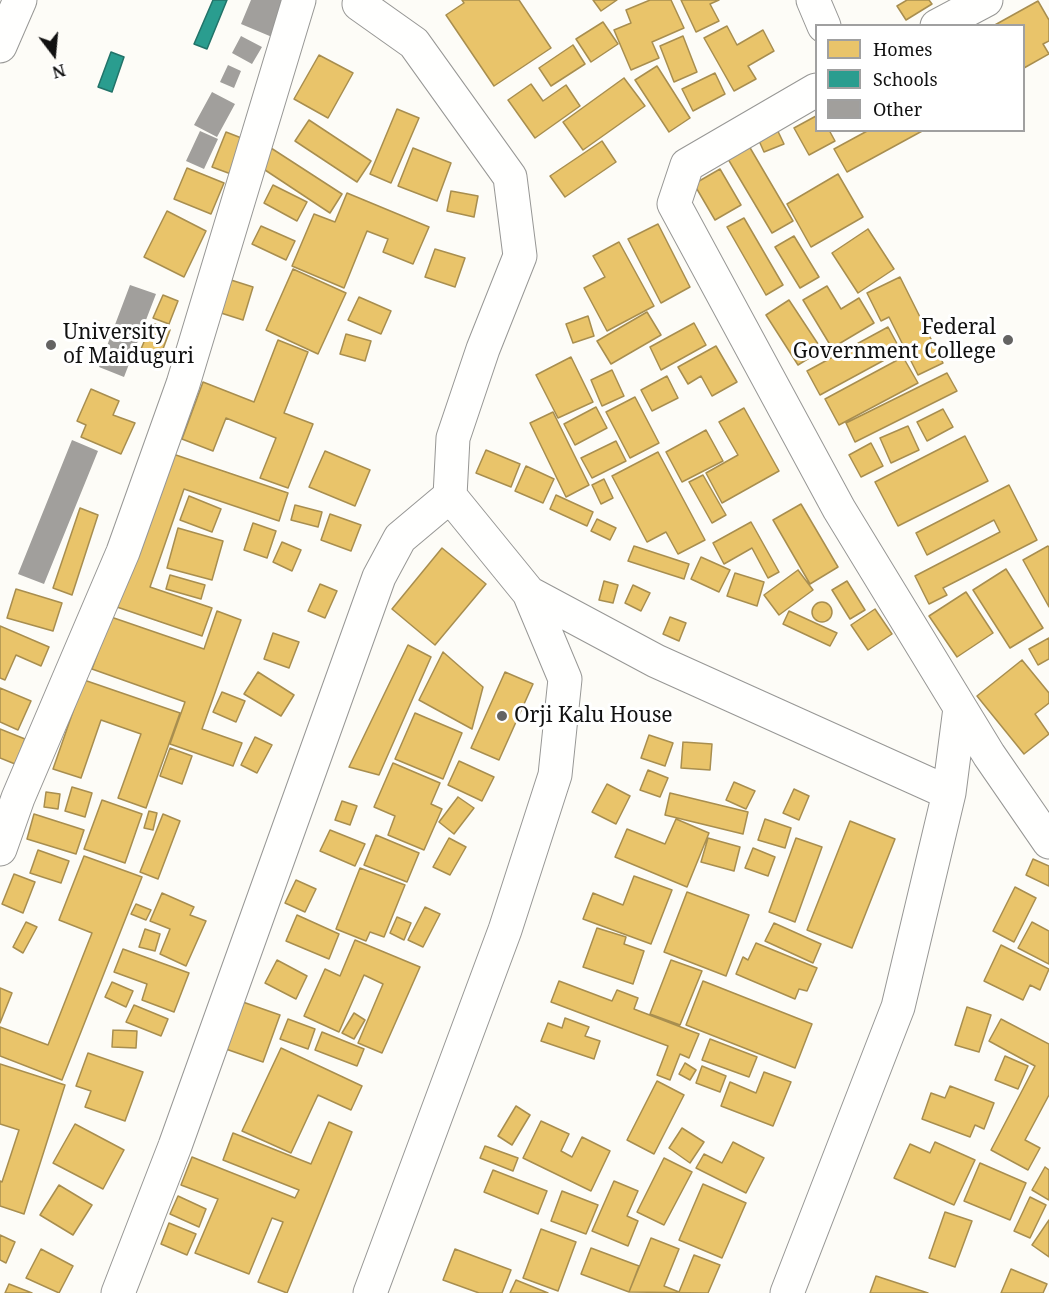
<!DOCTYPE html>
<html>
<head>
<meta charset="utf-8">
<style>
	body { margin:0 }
	#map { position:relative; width:1049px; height:1293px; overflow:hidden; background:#fdfcf7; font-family:"Noto Serif",serif }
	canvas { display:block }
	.legend { position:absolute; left:815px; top:24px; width:210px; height:108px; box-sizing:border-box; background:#fff; border:2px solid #a0a0a0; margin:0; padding:8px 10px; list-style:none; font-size:18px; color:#111 }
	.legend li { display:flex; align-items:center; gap:12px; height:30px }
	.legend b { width:30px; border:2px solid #a0a0a0 }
	.north { position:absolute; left:24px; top:24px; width:60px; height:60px; -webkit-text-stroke:4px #fff; paint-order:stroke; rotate:164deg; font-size:16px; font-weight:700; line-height:24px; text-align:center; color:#111 }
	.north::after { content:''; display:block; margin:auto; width:21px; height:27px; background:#111; clip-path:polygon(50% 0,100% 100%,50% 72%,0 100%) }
</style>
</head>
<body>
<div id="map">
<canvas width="1049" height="1293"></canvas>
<ul class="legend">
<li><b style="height:16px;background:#e9c46a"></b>Homes</li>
<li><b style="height:16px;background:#2a9d8f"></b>Schools</li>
<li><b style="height:16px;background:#a19f9c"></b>Other</li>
</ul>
<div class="north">N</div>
</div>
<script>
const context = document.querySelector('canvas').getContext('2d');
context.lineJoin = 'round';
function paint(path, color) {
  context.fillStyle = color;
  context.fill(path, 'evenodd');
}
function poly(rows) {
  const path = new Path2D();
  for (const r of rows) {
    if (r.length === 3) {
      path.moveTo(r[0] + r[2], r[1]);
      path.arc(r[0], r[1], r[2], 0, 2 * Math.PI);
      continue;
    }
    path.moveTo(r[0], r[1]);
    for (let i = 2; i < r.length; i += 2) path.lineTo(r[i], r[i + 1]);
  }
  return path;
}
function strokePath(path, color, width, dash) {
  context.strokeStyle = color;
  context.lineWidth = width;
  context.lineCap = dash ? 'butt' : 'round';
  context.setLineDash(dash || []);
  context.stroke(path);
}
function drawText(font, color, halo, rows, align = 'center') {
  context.font = font + ' "Noto Serif",serif';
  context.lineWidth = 6;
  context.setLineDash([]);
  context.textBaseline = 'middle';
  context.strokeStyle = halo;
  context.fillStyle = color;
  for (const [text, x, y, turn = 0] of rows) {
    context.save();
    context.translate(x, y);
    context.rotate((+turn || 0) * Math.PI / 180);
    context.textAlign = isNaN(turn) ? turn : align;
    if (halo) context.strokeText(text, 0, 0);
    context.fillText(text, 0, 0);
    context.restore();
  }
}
const homes = poly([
	[462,0,519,0,551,48,494,86,446,15,464,3,462,0],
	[593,0,617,0,601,11,593,0],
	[650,0,671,0,684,28,652,42,659,58,631,70,614,30,631,23,626,10,650,0],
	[681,0,719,0,710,4,719,21,696,32,681,0],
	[907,0,929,0,932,4,906,20,897,6,907,0],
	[1038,1,1049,20,1049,41,1043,44,1049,54,1024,68,1024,26,993,26,1038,1],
	[603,22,618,44,591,62,576,39,603,22],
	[727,26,737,45,763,30,774,51,748,66,756,79,734,91,704,38,727,26],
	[683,36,697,72,674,82,660,46,683,36],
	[573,45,585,64,551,86,539,68,573,45],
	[319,55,353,73,328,118,294,99,319,55],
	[657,66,690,118,669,132,635,80,657,66],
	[715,73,725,94,693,111,682,89,715,73],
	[624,78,645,106,583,150,563,122,624,78],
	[531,84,543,101,566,85,580,106,535,138,508,100,531,84],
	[397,109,419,118,391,183,370,174,397,109],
	[816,116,816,130,829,130,835,141,809,155,794,128,816,116],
	[309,120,371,161,357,182,295,141,309,120],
	[775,125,784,144,764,152,756,134,775,125],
	[869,130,924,130,847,172,834,149,869,130],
	[226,132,244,139,231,174,212,167,226,132],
	[602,141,616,162,565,197,550,176,602,141],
	[749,146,793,221,772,233,728,159,749,146],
	[271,148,342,194,330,213,259,166,271,148],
	[413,148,451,163,437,201,398,186,413,148],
	[187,168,224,183,211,214,174,199,187,168],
	[720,169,741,205,715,220,694,184,720,169],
	[838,174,863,217,811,247,787,204,838,174],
	[273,185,307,202,297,221,264,203,273,185],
	[451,191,478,196,474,217,447,211,451,191],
	[347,193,429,227,413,264,383,252,388,239,367,231,344,288,292,266,314,214,335,222,347,193],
	[167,211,206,231,184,277,144,257,167,211],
	[744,218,783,285,766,295,727,227,744,218],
	[658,224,690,287,661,303,628,239,658,224],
	[261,226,295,241,286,260,252,244,261,226],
	[868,229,894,269,858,293,832,253,868,229],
	[794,236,819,277,800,288,775,247,794,236],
	[619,242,654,306,607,331,584,288,605,277,593,256,619,242],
	[435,249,465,258,455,287,425,277,435,249],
	[293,269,346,293,318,354,266,330,293,269],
	[900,277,943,363,918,375,889,317,881,321,867,293,900,277],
	[231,280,253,287,243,320,221,313,231,280],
	[827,286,841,309,859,298,874,323,832,348,803,300,827,286],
	[163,295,178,301,169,324,153,318,163,295],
	[359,297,391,311,381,334,348,320,359,297],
	[789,300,822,350,798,365,766,315,789,300],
	[647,312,661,335,611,364,597,341,647,312],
	[588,316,594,336,573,343,566,324,588,316],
	[152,323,170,330,160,357,141,349,152,323],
	[694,323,706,345,661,370,650,347,694,323],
	[888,327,901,351,820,395,807,371,888,327],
	[346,334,371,341,365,361,340,354,346,334],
	[278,340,308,352,284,413,313,424,288,488,260,478,276,438,226,418,213,451,182,439,203,382,254,402,278,340],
	[716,346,737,382,712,396,701,376,688,384,678,367,716,346],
	[571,357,593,402,558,418,536,375,571,357],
	[903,357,918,383,839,425,825,399,903,357],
	[612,370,624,396,602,406,591,380,612,370],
	[947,373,957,391,855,442,846,423,947,373],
	[667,376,678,398,652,411,641,390,667,376],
	[91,389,119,401,113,415,135,423,121,454,81,437,86,425,77,421,91,389],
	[635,397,659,443,630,458,606,412,635,397],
	[596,407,607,428,575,445,564,424,596,407],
	[744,408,779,471,722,503,706,473,738,455,719,422,744,408],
	[943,409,953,427,927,441,917,422,943,409],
	[553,412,589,485,566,497,530,423,553,412],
	[908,426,919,450,891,463,880,438,908,426],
	[706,430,723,461,682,482,666,452,706,430],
	[965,436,988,481,898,526,875,482,965,436],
	[616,441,626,461,592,478,581,458,616,441],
	[871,443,883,466,861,477,849,455,871,443],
	[486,450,520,464,511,487,476,473,486,450],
	[325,451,370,470,355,506,309,487,325,451],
	[167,452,288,493,279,521,184,489,150,587,212,608,202,636,114,606,167,452],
	[658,452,705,540,678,554,666,532,647,542,612,476,658,452],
	[526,466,554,479,543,503,515,491,526,466],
	[703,475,726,515,712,523,689,482,703,475],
	[604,479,613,498,601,504,592,485,604,479],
	[1009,485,1037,540,943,588,947,595,929,604,915,576,1000,532,994,520,927,555,916,533,1009,485],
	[556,495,593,512,587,526,550,509,556,495],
	[189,496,221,509,212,532,180,520,189,496],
	[801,504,838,567,810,584,773,520,801,504],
	[295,505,322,512,318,527,291,520,295,505],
	[80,508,98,515,72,595,53,588,80,508],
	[330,514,361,525,351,551,321,540,330,514],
	[597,519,616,528,610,540,591,531,597,519],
	[751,522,779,572,768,578,752,548,724,564,713,543,751,522],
	[253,523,276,531,267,558,244,550,253,523],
	[178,528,223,541,212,580,167,568,178,528],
	[282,542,301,550,292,571,273,562,282,542],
	[634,546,689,564,684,579,628,561,634,546],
	[1048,546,1049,547,1049,607,1023,560,1048,546],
	[442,548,486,584,435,645,392,609,442,548],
	[701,557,730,570,719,592,691,579,701,557],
	[1006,569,1043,628,1010,648,973,590,1006,569],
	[798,570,813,590,779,615,764,595,798,570],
	[735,573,764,582,757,606,727,596,735,573],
	[170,575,205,585,201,599,166,589,170,575],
	[604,581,618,585,613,603,599,600,604,581],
	[847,581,865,610,850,619,832,590,847,581],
	[320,584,337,591,325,618,308,611,320,584],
	[633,585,650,593,641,611,625,603,633,585],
	[16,589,62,603,53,631,7,618,16,589],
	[966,592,993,633,957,657,929,616,966,592],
	[822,612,10],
	[875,609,892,634,868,650,851,625,875,609],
	[217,611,241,620,202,729,242,743,233,766,170,744,185,702,92,669,111,617,204,649,217,611],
	[789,611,837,633,830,646,783,624,789,611],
	[670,617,686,623,679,641,663,634,670,617],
	[0,626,49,647,41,666,16,655,5,680,0,678,0,626],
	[273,633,299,642,289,668,264,659,273,633],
	[1049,638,1049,659,1038,665,1029,649,1049,638],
	[408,645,431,657,379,775,349,767,408,645],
	[443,652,483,687,472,729,419,700,443,652],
	[1022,660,1049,693,1049,703,1035,714,1049,734,1024,754,977,696,1022,660],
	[258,672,294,695,281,716,244,694,258,672],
	[505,672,533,684,499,760,471,748,505,672],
	[84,680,180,713,146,808,118,798,141,734,101,720,81,778,53,769,84,680],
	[0,688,31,701,18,730,0,722,0,688],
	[222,692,245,701,236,722,213,712,222,692],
	[415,713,462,733,443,779,395,759,415,713],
	[0,729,25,739,15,764,0,758,0,729],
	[649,735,673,743,665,766,641,758,649,735],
	[255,737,272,745,257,773,241,765,255,737],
	[683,742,712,744,710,770,681,768,683,742],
	[170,748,192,756,182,784,160,776,170,748],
	[459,761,494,777,482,801,448,785,459,761],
	[393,763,440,783,431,804,442,809,424,850,388,835,395,816,374,807,393,763],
	[648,770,668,778,660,797,640,790,648,770],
	[734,782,755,791,746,809,726,800,734,782],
	[607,784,630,796,616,824,592,812,607,784],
	[72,787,92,793,85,817,65,811,72,787],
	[794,789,809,796,799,820,783,813,794,789],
	[46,792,60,794,58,809,44,807,46,792],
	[670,793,748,812,743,834,665,815,670,793],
	[458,797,474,808,454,834,439,822,458,797],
	[102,800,142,814,125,863,84,849,102,800],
	[342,801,357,806,350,825,335,820,342,801],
	[149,811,157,813,153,830,144,828,149,811],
	[34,814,84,830,76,854,27,839,34,814],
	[163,814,180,821,158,879,140,872,163,814],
	[676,819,709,833,687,887,615,857,627,829,665,844,676,819],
	[765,819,791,828,785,848,758,840,765,819],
	[850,821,895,839,852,948,807,930,850,821],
	[330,830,365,844,355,866,320,851,330,830],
	[376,835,419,853,407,882,364,865,376,835],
	[449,838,466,847,450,875,433,867,449,838],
	[708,838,740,847,734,871,701,862,708,838],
	[796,838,822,847,795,922,769,912,796,838],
	[753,848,775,857,768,876,745,868,753,848],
	[38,850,69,861,61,883,30,873,38,850],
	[84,856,142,877,62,1080,0,1056,0,1027,48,1045,92,933,59,920,84,856],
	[1033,859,1049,866,1049,886,1026,875,1033,859],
	[360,868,405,885,384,937,370,932,366,941,336,929,360,868],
	[14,874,35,882,23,913,2,904,14,874],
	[634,876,672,890,651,944,583,919,593,893,623,905,634,876],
	[296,880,316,889,305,912,285,903,296,880],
	[1015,887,1036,898,1014,942,993,931,1015,887],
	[687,892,749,915,726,976,664,952,687,892],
	[162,893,194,907,190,915,206,921,186,966,160,954,170,929,150,921,162,893],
	[136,904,151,910,146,920,131,914,136,904],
	[425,907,440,914,423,947,408,940,425,907],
	[297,915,339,934,329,959,286,941,297,915],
	[397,917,411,923,404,940,390,933,397,917],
	[26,922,37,927,23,953,13,947,26,922],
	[1032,922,1049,931,1049,964,1018,948,1032,922],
	[774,923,821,944,813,963,765,941,774,923],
	[597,928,626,937,624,944,644,951,633,984,583,967,597,928],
	[145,929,160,934,155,951,139,947,145,929],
	[355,940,420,967,382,1053,358,1043,383,984,364,975,339,1032,304,1016,325,969,340,976,355,940],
	[756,943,817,968,807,991,799,989,795,999,736,974,743,957,748,960,756,943],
	[1001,945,1049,969,1040,990,1030,985,1023,1000,984,981,1001,945],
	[123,949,189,973,174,1012,142,1000,147,984,114,972,123,949],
	[277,960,307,976,296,999,265,983,277,960],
	[671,960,702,971,680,1025,650,1014,671,960],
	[559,981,612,1001,617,990,638,998,634,1009,699,1034,689,1058,680,1054,670,1080,657,1075,668,1046,551,1002,559,981],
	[703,981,812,1024,795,1068,686,1025,703,981],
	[112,982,133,991,126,1007,105,997,112,982],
	[0,988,12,993,0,1023,0,988],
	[240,1001,280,1015,263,1062,223,1048,240,1001],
	[134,1005,168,1019,161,1036,126,1022,134,1005],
	[967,1007,991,1015,979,1052,955,1045,967,1007],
	[354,1013,365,1020,354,1039,342,1033,354,1013],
	[565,1018,589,1027,585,1036,600,1041,594,1059,541,1041,548,1023,562,1028,565,1018],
	[288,1019,315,1029,308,1049,280,1039,288,1019],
	[1001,1019,1049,1044,1049,1095,1025,1140,1040,1148,1028,1170,991,1150,1035,1066,989,1041,1001,1019],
	[113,1030,137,1031,136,1048,112,1047,113,1030],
	[322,1032,364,1049,357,1066,315,1050,322,1032],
	[710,1039,757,1057,749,1077,702,1060,710,1039],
	[281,1048,362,1086,351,1110,318,1095,291,1153,242,1131,281,1048],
	[88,1053,143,1072,125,1121,85,1107,91,1091,76,1086,88,1053],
	[1005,1056,1028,1066,1018,1089,995,1080,1005,1056],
	[685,1063,696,1070,690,1080,679,1074,685,1063],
	[0,1064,65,1085,24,1214,0,1206,0,1181,2,1182,19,1130,0,1124,0,1064],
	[702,1066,726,1076,720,1092,696,1083,702,1066],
	[764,1072,791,1082,773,1126,721,1106,730,1082,756,1093,764,1072],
	[657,1081,684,1095,654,1154,627,1140,657,1081],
	[950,1086,994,1103,984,1129,975,1125,970,1137,922,1119,931,1093,945,1098,950,1086],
	[516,1106,530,1115,512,1145,498,1136,516,1106],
	[541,1121,569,1134,561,1151,572,1157,582,1137,610,1151,591,1191,523,1158,541,1121],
	[329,1122,352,1132,287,1293,258,1282,283,1222,272,1218,249,1274,195,1253,218,1199,181,1185,192,1157,295,1198,299,1190,223,1160,233,1133,311,1164,329,1122],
	[75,1124,124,1150,103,1189,53,1163,75,1124],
	[682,1128,704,1142,690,1163,669,1148,682,1128],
	[733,1142,764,1158,746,1193,696,1168,704,1154,722,1163,733,1142],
	[935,1142,975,1160,954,1205,894,1178,910,1144,930,1153,935,1142],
	[485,1146,518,1158,513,1171,480,1158,485,1146],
	[664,1158,692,1172,664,1225,637,1212,664,1158],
	[980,1163,1026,1183,1010,1220,964,1201,980,1163],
	[1045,1167,1049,1170,1049,1200,1032,1190,1045,1167],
	[493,1170,547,1191,538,1214,484,1192,493,1170],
	[614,1181,638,1191,627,1216,638,1221,628,1246,592,1231,614,1181],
	[703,1184,746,1203,722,1258,679,1240,703,1184],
	[59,1185,92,1205,73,1235,40,1215,59,1185],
	[562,1191,598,1205,586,1234,551,1221,562,1191],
	[178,1196,206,1209,199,1227,170,1214,178,1196],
	[1030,1197,1046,1205,1030,1238,1014,1231,1030,1197],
	[945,1212,972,1221,955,1267,929,1258,945,1212],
	[1049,1220,1049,1257,1032,1245,1049,1220],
	[169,1223,196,1234,187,1255,161,1244,169,1223],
	[541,1229,576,1242,558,1291,523,1278,541,1229],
	[0,1235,15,1242,6,1263,0,1260,0,1235],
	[651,1238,679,1249,664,1286,679,1292,694,1255,720,1265,708,1293,629,1292,651,1238],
	[591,1248,639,1266,629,1292,581,1274,591,1248],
	[41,1249,73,1266,59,1293,26,1278,41,1249],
	[455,1249,511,1270,502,1293,479,1293,443,1280,455,1249],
	[1011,1269,1047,1284,1043,1293,1001,1293,1011,1269],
	[876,1276,928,1293,870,1293,876,1276],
	[516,1280,548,1293,510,1293,516,1280],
	[9,1284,32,1293,5,1293,9,1284]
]);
const schools = poly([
	[213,0,227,0,207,49,194,44,213,0],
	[111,52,124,57,112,92,98,87,111,52]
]);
const building = poly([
	[251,0,288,0,272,37,241,24],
	[241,36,262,47,252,64,232,53],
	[228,65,241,71,234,88,220,82],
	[212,92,235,104,217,137,194,125],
	[200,131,218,139,204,169,186,161],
	[130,285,156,294,124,377,99,367],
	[72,440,98,451,44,584,18,574]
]);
const minor = poly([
	[813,0,824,26],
	[359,4,414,43,510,177,520,256,483,349,453,438,450,496,529,593,565,679,555,775,505,930,370,1293],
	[937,26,986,0],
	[0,46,20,0],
	[816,90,687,165,674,204,839,509,989,755,1049,842],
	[529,593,656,661,949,793],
	[0,849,18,798,123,552,183,384,299,0],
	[118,1293,175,1146,379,577,400,538,450,496],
	[787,1293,898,1007,949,793,960,708]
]);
const markers = [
	[1008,340,6,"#646362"],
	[51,345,6,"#646362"],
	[502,716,6,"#646362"]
];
const poiNames = [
	["Federal",996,328,"right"],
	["Government College",996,352,"right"],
	["University",63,333],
	["of Maiduguri",63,357],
	["Orji Kalu House",514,716]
];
paint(homes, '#e9c46a');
strokePath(homes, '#a88e4f', 1.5);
paint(schools, '#2a9d8f');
strokePath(schools, '#227369', 1.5);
paint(building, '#a19f9c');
strokePath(minor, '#979795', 35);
strokePath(minor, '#fffffe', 33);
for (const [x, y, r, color] of markers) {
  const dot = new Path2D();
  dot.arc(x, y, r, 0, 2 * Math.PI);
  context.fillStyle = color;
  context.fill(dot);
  strokePath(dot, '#fff', 2);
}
drawText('21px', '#111', '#fff', poiNames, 'left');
</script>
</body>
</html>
